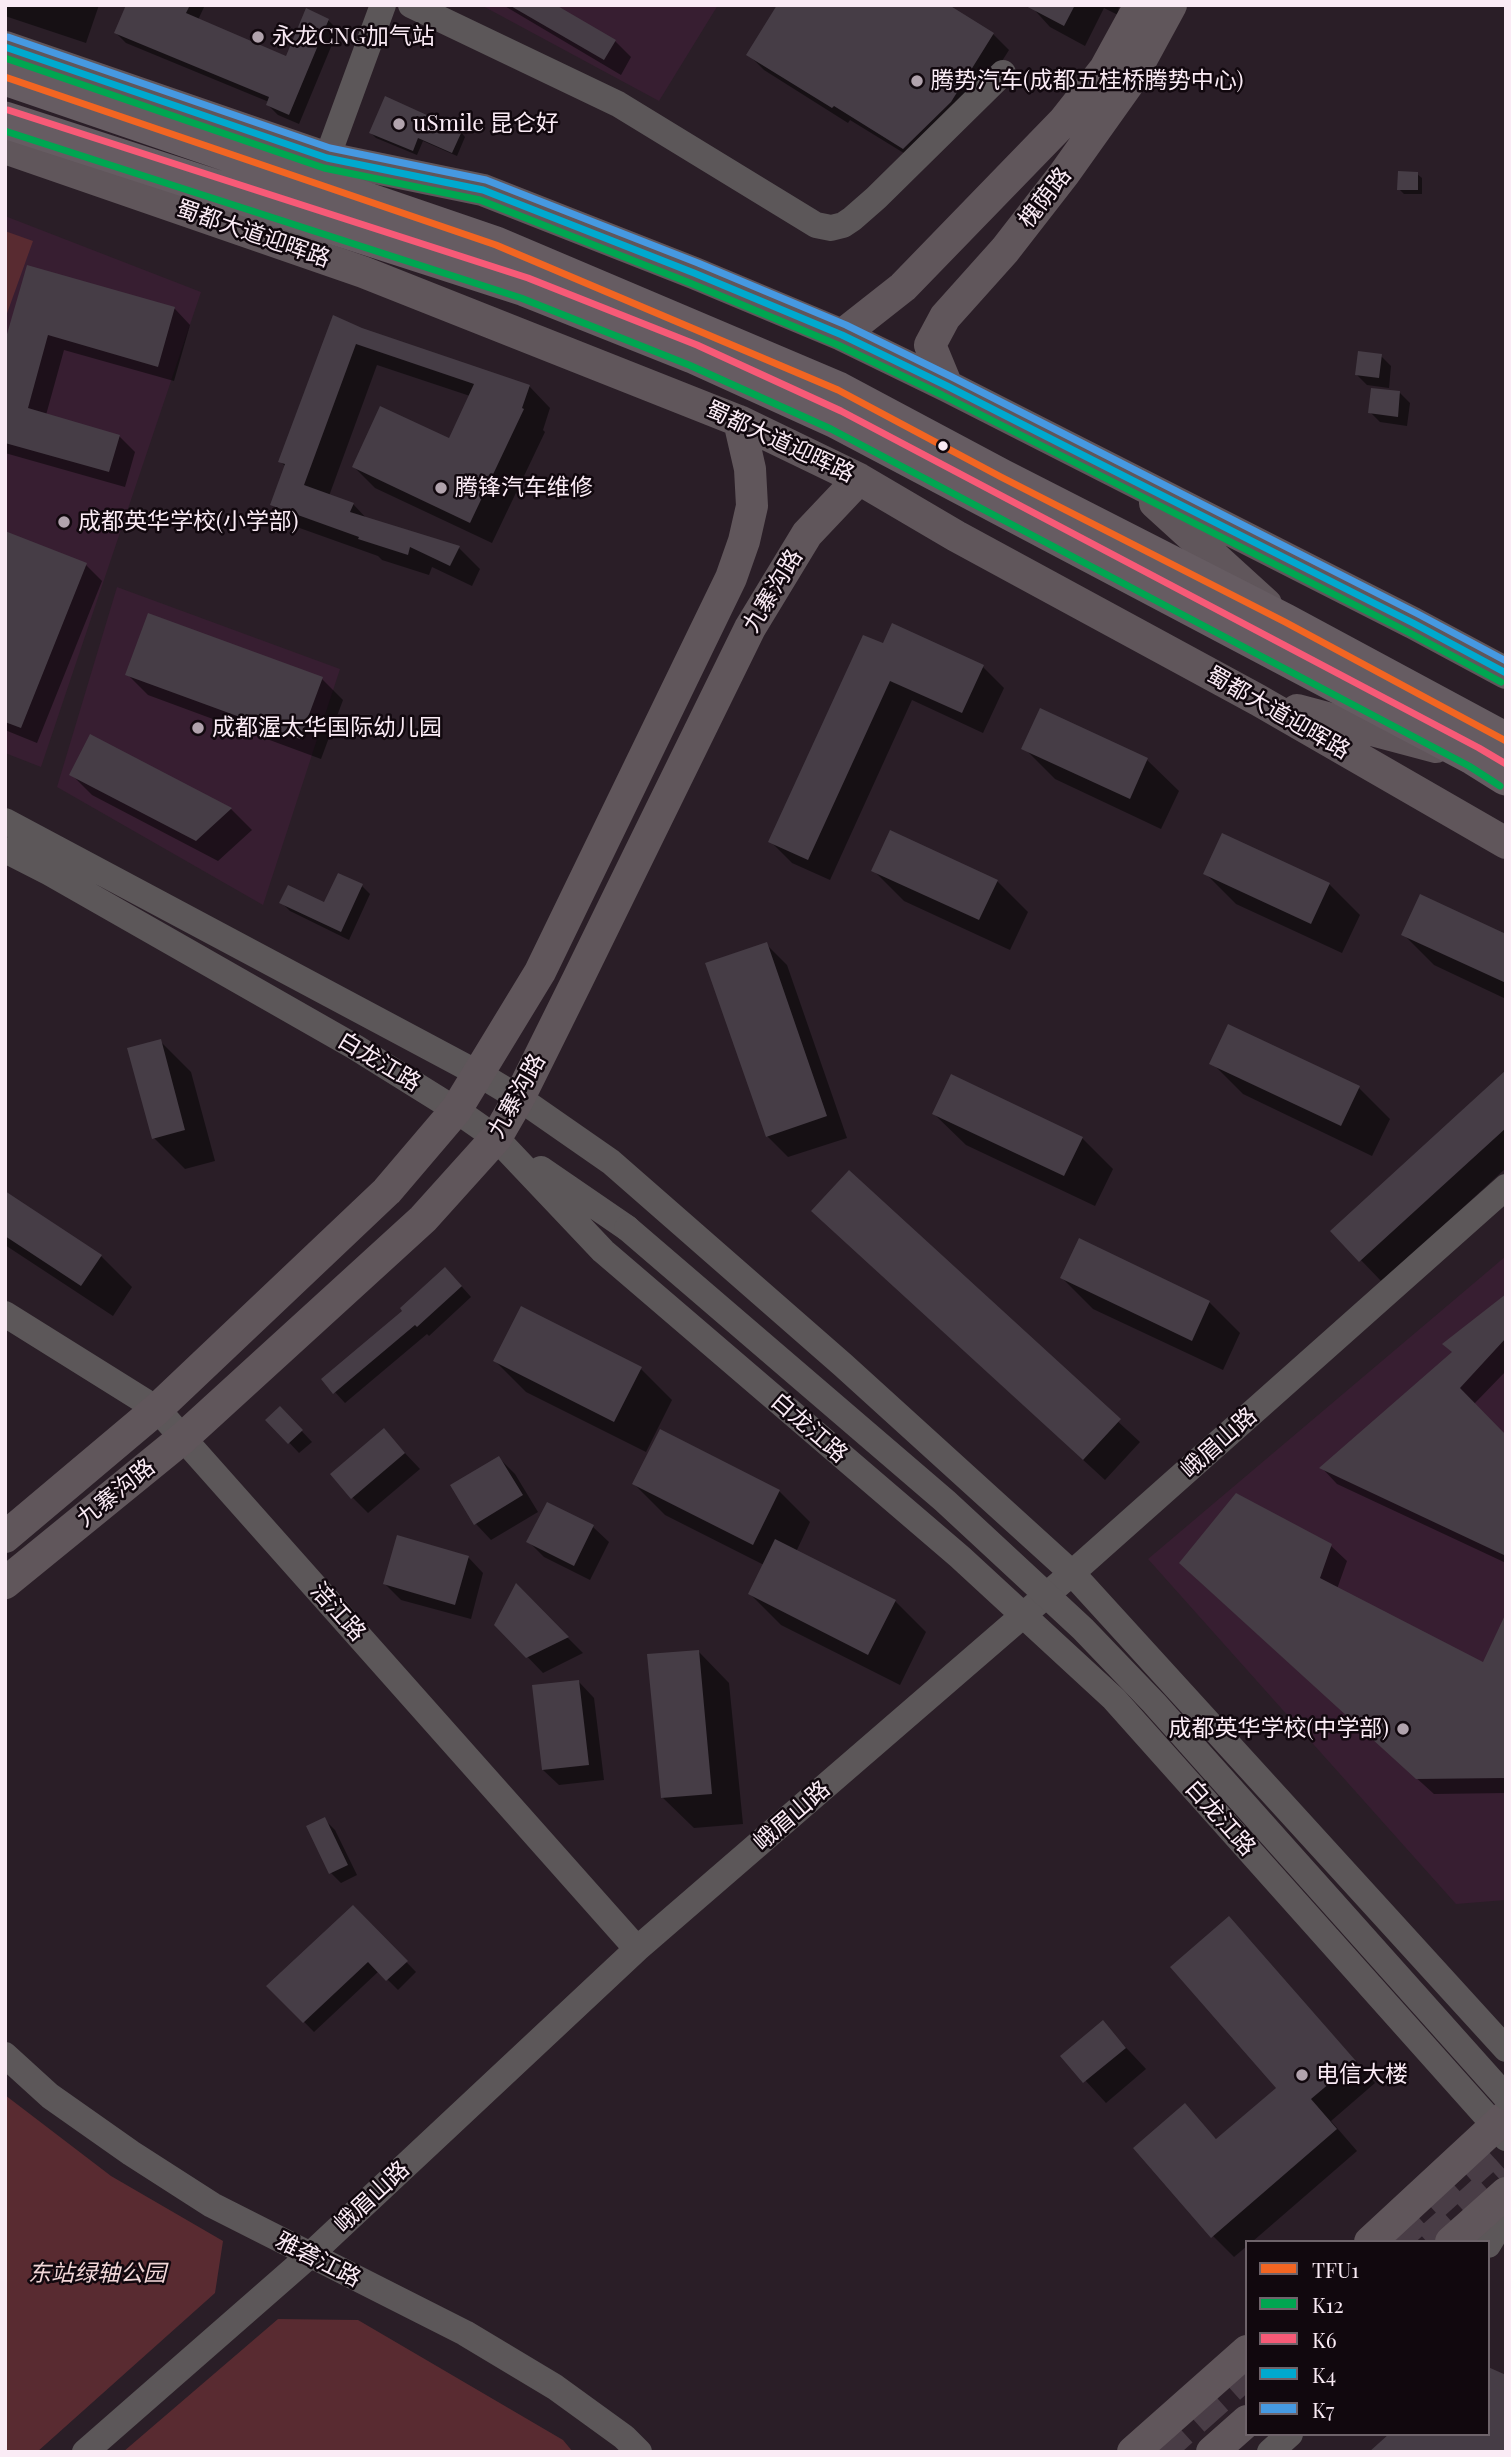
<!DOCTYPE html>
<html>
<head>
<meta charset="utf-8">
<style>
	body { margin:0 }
	#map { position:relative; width:1511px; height:2457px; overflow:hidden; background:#2a1e27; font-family:"Playfair Display",serif }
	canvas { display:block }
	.frame { position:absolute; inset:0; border:7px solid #faebf5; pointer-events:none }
	.legend { position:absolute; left:1245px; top:2240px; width:245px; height:196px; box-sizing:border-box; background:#11080e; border:2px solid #6e636a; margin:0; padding:9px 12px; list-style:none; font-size:21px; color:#faebf5 }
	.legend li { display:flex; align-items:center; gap:14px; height:35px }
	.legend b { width:35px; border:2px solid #6e636a }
</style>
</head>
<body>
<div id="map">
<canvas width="1511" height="2457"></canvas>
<div class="frame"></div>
<ul class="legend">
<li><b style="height:9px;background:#f26522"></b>TFU1</li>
<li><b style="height:9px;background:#00a651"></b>K12</li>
<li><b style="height:9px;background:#f75a77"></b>K6</li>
<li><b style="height:9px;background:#00a9ce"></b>K4</li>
<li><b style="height:9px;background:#4699e1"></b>K7</li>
</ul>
</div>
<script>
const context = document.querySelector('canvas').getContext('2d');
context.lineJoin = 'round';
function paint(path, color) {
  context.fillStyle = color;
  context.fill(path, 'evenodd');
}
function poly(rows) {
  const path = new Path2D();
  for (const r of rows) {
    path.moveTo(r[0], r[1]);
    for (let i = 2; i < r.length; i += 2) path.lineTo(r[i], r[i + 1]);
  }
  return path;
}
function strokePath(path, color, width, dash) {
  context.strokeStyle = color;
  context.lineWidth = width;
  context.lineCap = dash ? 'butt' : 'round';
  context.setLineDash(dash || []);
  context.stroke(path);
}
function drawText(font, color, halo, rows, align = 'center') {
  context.font = font + ' "Playfair Display","Noto Sans SC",serif';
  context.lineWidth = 5;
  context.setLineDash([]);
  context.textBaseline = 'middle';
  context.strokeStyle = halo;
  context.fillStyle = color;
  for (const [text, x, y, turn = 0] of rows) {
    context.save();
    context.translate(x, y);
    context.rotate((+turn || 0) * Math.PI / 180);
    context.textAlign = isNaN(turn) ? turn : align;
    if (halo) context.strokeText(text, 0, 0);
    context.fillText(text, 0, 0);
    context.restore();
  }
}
const built = poly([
	[481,5,718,5,659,101],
	[5,216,201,292,41,767,5,753],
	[117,587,340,669,263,905,57,787],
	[1506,1256,1506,1900,1456,1904,1148,1559]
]);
const green = poly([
	[5,231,33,241,5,319],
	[5,2095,111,2176,223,2241,215,2293,37,2452,5,2452],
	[278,2319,358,2320,563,2440,573,2452,123,2452]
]);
const shadow = poly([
	[5,5,99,5,86,43,5,16],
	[128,5,205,5,198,20,287,58,328,20,338,30,299,124,278,115,268,105,269,102,126,43,116,33],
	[503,5,553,5,615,41,631,57,621,75],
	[1030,5,1119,5,1118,15,1104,8,1085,46,1050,27],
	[993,34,1009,50,966,118,920,163,850,120,848,123,764,70,748,54],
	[461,132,465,137,457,156,423,141,417,155,376,138,371,133],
	[1417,174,1422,178,1422,194,1404,194,1399,189],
	[28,267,175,309,190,325,174,381,64,350,46,415,119,436,135,452,125,487,5,453,5,347],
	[361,329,529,386,550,408,543,430,545,432,492,543,375,488,354,467,450,440,470,396,377,365,329,496,353,504,368,520,459,548,480,569,472,586,432,567,429,575,382,560,378,556,294,526,272,504,286,467,280,461],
	[1381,356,1391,366,1389,388,1367,385,1357,375],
	[1400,393,1410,403,1407,426,1380,422,1370,412],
	[5,533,86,565,102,581,37,743,5,730],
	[883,646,983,667,1004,688,983,733,912,700,830,880,792,863,771,842],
	[127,674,322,679,343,700,321,759,148,695],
	[1041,710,1147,760,1179,791,1161,829,1055,779,1024,748],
	[71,774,231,809,252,830,218,861,92,795],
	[873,870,997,881,1028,912,1010,950,904,901],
	[1205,873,1329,884,1360,915,1342,953,1236,904],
	[362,886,370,894,349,940,290,911,281,902,325,905],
	[1403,934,1506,936,1506,999,1434,965],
	[766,944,787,965,847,1138,788,1157,767,1136],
	[160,1041,191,1072,215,1161,185,1169,154,1138],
	[1212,1063,1359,1088,1390,1119,1372,1156,1243,1094],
	[1506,1072,1506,1168,1382,1282,1333,1231],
	[934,1114,1082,1138,1113,1169,1095,1206,966,1145],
	[849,1173,1140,1442,1105,1480,835,1232],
	[5,1193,101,1256,132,1287,113,1316,5,1245],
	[1062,1278,1209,1302,1240,1333,1223,1370,1093,1309],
	[455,1279,471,1297,429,1336,427,1334,345,1403,324,1380],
	[1506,1296,1506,1371,1474,1404,1506,1437,1506,1563,1337,1484,1322,1468,1454,1353],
	[495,1361,641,1369,672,1400,646,1452,526,1392],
	[280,1408,312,1442,299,1453,268,1420],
	[384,1431,420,1469,368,1513,352,1497],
	[499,1458,515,1474,538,1512,491,1540,476,1524],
	[634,1484,779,1491,810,1522,796,1552,895,1601,926,1632,900,1685,781,1625,750,1594,764,1565,665,1515],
	[593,1527,609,1542,590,1580,544,1557,529,1542],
	[1331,1546,1347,1561,1337,1589,1483,1664,1506,1617,1506,1793,1434,1794,1197,1579],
	[468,1557,483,1573,471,1619,401,1600,385,1584],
	[516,1586,583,1653,543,1673,496,1624],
	[698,1651,729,1683,743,1824,694,1828,662,1797],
	[579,1682,594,1698,604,1780,559,1785,543,1770],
	[324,1819,335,1830,357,1875,341,1883,331,1873],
	[353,1907,416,1972,398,1990,379,1971,314,2032,269,1986],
	[1228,1918,1249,1939,1375,2083,1331,2121,1357,2151,1252,2242,1247,2242,1247,2246,1234,2257,1213,2236,1185,2106,1218,2141,1278,2088],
	[1103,2023,1146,2069,1106,2103,1063,2056]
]);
const building = poly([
	[126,5,190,5,186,13,286,56,306,8,329,19,289,115,266,105,269,97,114,33],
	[509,5,556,5,616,40,604,60],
	[777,5,949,5,994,33,951,102,903,149,834,106,832,108,746,55],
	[1024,5,1075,5,1064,26],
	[385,96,462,131,452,153,418,138,413,151,369,133],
	[1398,171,1418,172,1418,190,1397,190],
	[27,265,175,307,158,367,48,335,28,408,120,435,109,472,5,443,5,341],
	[333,315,362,328,530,385,522,408,524,409,470,523,352,467,380,406,449,438,474,384,356,344,304,485,354,503,350,512,460,546,450,566,410,547,408,555,358,539,359,537,270,505,285,464,278,462],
	[1358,351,1382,354,1379,378,1355,375],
	[1371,388,1400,391,1398,417,1368,413],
	[5,531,87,563,21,728,5,722],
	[148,613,323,677,300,739,125,675],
	[892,623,984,665,962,713,890,681,808,860,768,842,863,635,883,643],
	[1040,708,1148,758,1130,799,1021,749],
	[90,734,232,808,196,841,69,775],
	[890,830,998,880,979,920,871,871],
	[1222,833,1330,883,1311,924,1203,874],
	[338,873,363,884,341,932,279,903,288,885,324,902],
	[1420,894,1506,934,1506,983,1401,935],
	[767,942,827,1116,766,1137,705,963],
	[1228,1024,1360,1086,1341,1126,1209,1064],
	[161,1039,185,1130,152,1139,127,1048],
	[1506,1070,1506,1128,1359,1262,1330,1231],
	[951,1074,1083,1137,1064,1176,932,1114],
	[849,1170,1121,1419,1083,1460,811,1211],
	[5,1191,102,1255,81,1286,5,1236],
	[1079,1238,1210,1301,1192,1341,1060,1278],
	[445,1267,462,1286,417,1327,415,1325,333,1394,321,1379,402,1311,400,1308],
	[1506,1294,1506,1338,1460,1388,1506,1435,1506,1556,1319,1468,1452,1352,1442,1344],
	[521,1306,642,1367,614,1422,493,1361],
	[280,1406,303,1430,288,1444,265,1420],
	[384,1428,405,1453,351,1499,330,1474],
	[660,1429,780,1490,753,1545,632,1484],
	[499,1456,523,1495,474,1525,450,1485],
	[1236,1493,1332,1544,1320,1578,1483,1662,1506,1613,1506,1778,1416,1779,1179,1563],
	[547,1502,594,1525,574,1566,526,1542],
	[397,1535,469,1556,455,1605,383,1584],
	[775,1539,896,1600,868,1655,748,1594],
	[516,1583,569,1637,526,1658,494,1625],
	[699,1650,712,1794,661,1798,647,1654],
	[579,1680,589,1765,542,1770,532,1685],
	[325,1817,348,1865,329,1874,306,1826],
	[353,1905,408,1961,386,1981,368,1962,303,2023,266,1986],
	[1229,1916,1356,2061,1311,2099,1337,2129,1211,2238,1133,2148,1185,2103,1216,2139,1276,2088,1170,1967],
	[1103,2020,1126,2048,1083,2083,1060,2056],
	[1488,2367,1506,2375,1506,2452,1369,2452,1389,2434,1488,2434]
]);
const majorTunnel = poly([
	[1395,2239,1506,2139],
	[1427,2242,1506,2171],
	[1158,2452,1247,2372]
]);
const minor = poly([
	[411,5,618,104,816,225,831,228,843,225,852,219,876,198,1003,73],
	[327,158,383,5],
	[5,821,479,1074,519,1098,611,1162,843,1365,1072,1573,1506,2049],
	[5,850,50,873,355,1047,456,1110,496,1138,603,1251,960,1557,1114,1699,1506,2138],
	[541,1169,627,1228],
	[5,1314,157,1409,637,1949],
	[5,2055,50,2096,131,2153,212,2205,465,2333,555,2387,624,2437,639,2452],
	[1488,2245,1506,2215],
	[85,2452,309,2256,637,1949,1072,1573,1506,1187],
	[1270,2452,1290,2434]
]);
const major = poly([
	[5,47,327,158,483,190,694,273,842,335,947,386,1413,623,1506,673],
	[5,148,363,272,739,421,859,479,956,536,1258,700,1506,843],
	[842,335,903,287,1064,121,1105,69,1140,5],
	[947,386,930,345,945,317,1005,250,1064,174,1128,84,1171,5],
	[1155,503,1266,604],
	[1297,710,1436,747],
	[5,1537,157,1409,387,1191,456,1110,540,972,731,578,744,541,752,506,750,469,739,421],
	[5,1583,183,1438,423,1219,496,1138,519,1098,578,979,750,628,807,534,859,479],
	[1370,2242,1506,2116],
	[1451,2242,1506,2193],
	[1133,2452,1247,2351],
	[1212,2452,1247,2421]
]);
const highway = poly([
	[5,77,496,245,838,390,1001,477,1285,622,1506,741],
	[5,120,525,288,693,355,836,420,1474,757,1506,777]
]);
const minorBridge = poly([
	[627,1228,945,1501,1083,1629,1154,1703,1506,2097]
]);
const bus1 = poly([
	[5,77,496,245,838,390,1001,477,1285,622,1506,741]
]);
const bus2 = poly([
	[5,58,324,168,480,200,690,283,838,345,942,395,1408,632,1501,682],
	[5,131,521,298,689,365,831,429,1469,766,1500,786]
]);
const bus3 = poly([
	[8,110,528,278,697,345,841,411,1479,748,1506,764]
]);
const bus4 = poly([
	[5,47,327,158,483,190,694,273,842,335,947,386,1413,623,1506,673]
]);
const bus5 = poly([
	[8,37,330,148,486,180,698,263,846,325,952,377,1418,614,1506,661]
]);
const markers = [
	[258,37,7,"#b1a3ad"],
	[917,81,7,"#b1a3ad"],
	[399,124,7,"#b1a3ad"],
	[943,446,6,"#faebf5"],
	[441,488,7,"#b1a3ad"],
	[64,522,7,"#b1a3ad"],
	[198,728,7,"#b1a3ad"],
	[1403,1729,7,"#b1a3ad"],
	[1302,2075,7,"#b1a3ad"]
];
const poiNames = [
	["永龙CNG加气站",272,37],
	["腾势汽车(成都五桂桥腾势中心)",931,81],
	["uSmile 昆仑好",413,124],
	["腾锋汽车维修",455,488],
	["成都英华学校(小学部)",78,522],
	["成都渥太华国际幼儿园",212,728],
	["成都英华学校(中学部)",1389,1729,"right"],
	["电信大楼",1316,2075]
];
const streetNames = [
	["槐荫路",1045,198,-52],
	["蜀都大道迎晖路",253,234,19],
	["蜀都大道迎晖路",780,442,25],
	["九寨沟路",773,591,-59],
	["蜀都大道迎晖路",1278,713,30],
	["白龙江路",379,1062,31],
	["九寨沟路",517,1096,-61],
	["白龙江路",809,1428,41],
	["峨眉山路",1219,1443,-42],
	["九寨沟路",116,1493,-39],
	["涪江路",338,1612,48],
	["峨眉山路",792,1816,-41],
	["白龙江路",1220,1818,48],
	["峨眉山路",372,2197,-43],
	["雅砻江路",318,2260,27]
];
const parkNames = [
	["东站绿轴公园",97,2274]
];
paint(built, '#371e31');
paint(green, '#592b31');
paint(shadow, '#0007');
paint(building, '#463d46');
strokePath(majorTunnel, '#493d46', 32, [32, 16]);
strokePath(minor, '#5c5759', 26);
strokePath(major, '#60565b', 32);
strokePath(highway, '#665c62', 37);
strokePath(minorBridge, '#5c5759', 26);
strokePath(bus1, '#f26522', 7);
strokePath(bus2, '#00a651', 7);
strokePath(bus3, '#f75a77', 7);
strokePath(bus4, '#00a9ce', 7);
strokePath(bus5, '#4699e1', 7);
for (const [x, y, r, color] of markers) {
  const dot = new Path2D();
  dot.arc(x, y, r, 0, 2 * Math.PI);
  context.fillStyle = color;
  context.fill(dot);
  strokePath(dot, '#11080e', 2.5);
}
drawText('23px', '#faebf5', '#11080e', poiNames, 'left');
drawText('23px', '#faebf5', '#11080e', streetNames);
drawText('italic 23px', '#f1d6d7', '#11080e', parkNames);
</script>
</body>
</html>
